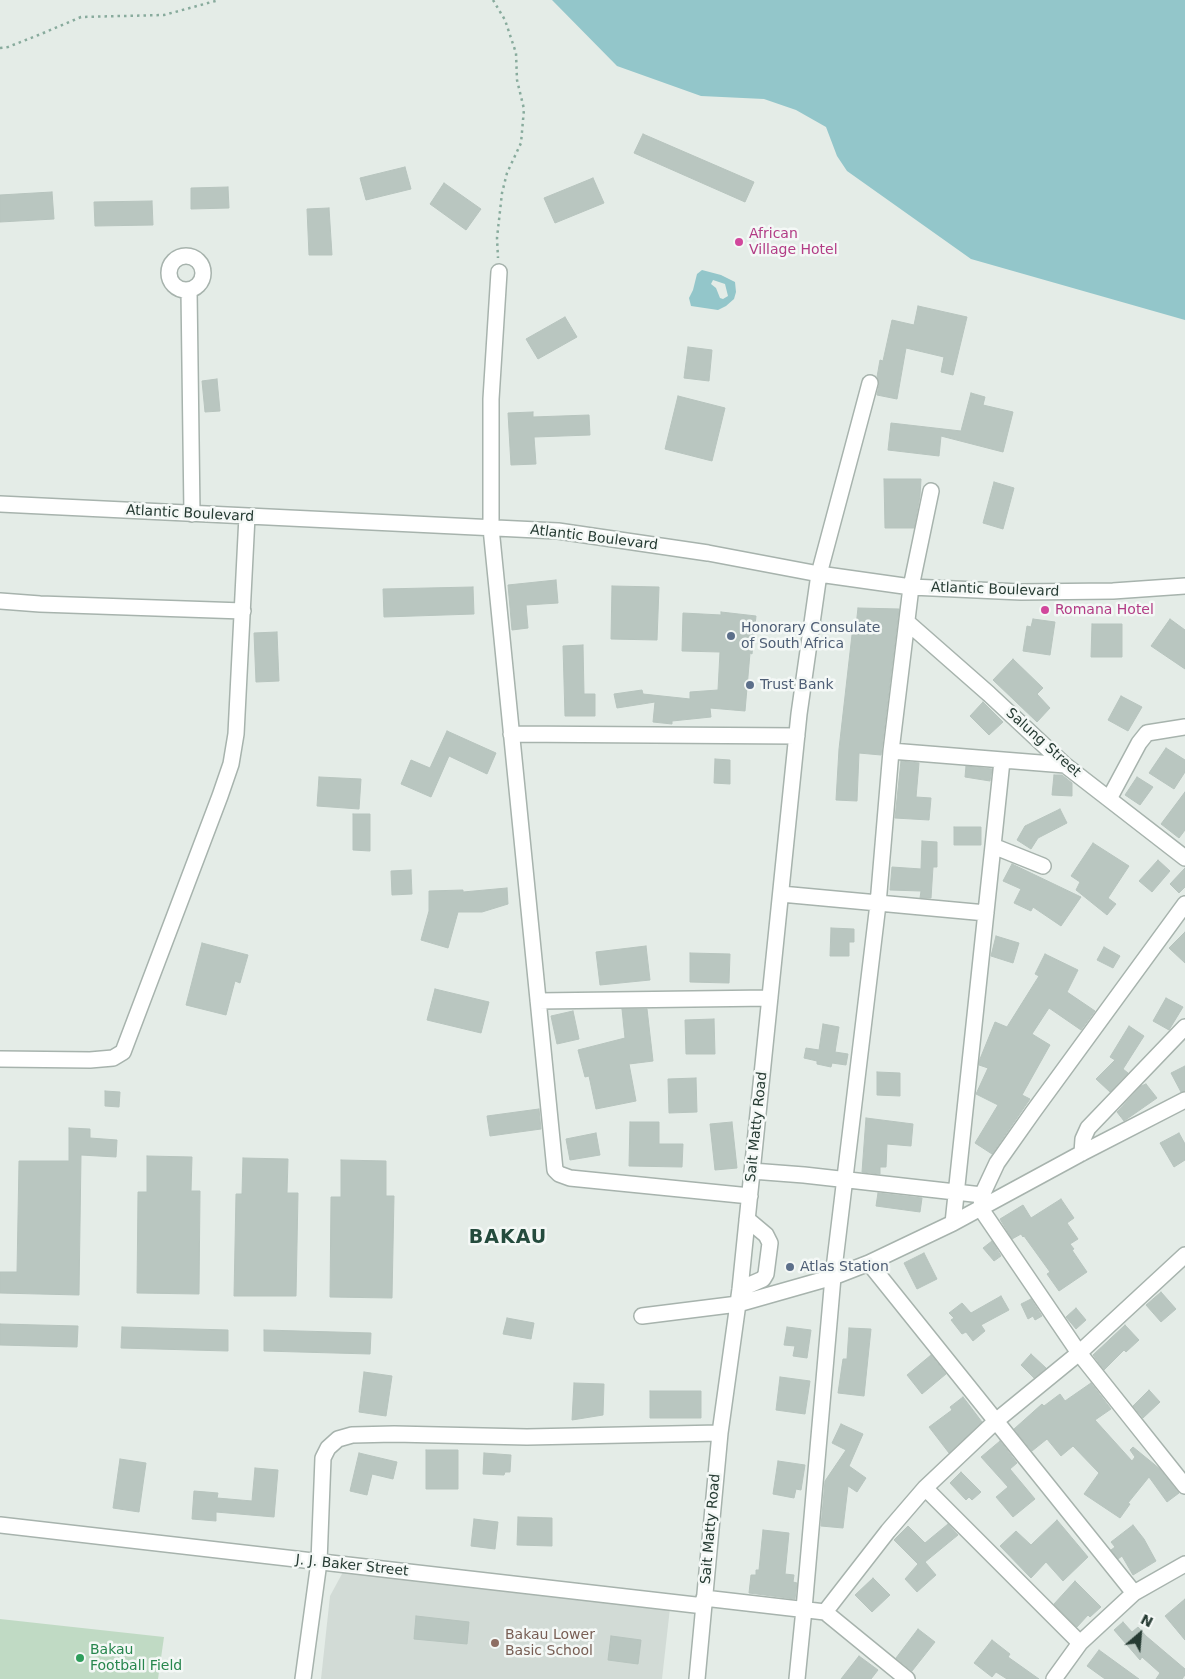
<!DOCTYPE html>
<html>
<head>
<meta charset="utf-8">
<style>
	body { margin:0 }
	#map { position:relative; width:1185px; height:1679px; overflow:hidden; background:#e4ece7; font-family:"DejaVu Sans",sans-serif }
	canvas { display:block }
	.north { position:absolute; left:1115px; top:1609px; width:50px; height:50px; -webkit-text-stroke:4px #f4f8f6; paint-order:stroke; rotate:27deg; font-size:14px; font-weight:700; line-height:20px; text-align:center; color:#263b33 }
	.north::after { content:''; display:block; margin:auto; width:18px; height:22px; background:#263b33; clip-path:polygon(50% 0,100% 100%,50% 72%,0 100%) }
</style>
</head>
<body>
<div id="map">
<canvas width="1185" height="1679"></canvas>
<div class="north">N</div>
</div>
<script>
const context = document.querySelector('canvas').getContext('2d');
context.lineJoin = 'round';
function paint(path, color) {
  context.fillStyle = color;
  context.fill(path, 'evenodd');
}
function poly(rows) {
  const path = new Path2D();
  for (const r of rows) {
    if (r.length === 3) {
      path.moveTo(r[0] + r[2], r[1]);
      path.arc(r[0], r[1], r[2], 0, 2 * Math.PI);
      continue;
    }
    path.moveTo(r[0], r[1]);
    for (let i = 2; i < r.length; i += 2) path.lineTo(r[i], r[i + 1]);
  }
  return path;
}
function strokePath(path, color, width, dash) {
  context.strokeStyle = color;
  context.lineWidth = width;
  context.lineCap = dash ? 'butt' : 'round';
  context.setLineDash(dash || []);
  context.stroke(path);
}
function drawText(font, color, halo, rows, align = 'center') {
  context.font = font + ' "DejaVu Sans",sans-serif';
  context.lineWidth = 5;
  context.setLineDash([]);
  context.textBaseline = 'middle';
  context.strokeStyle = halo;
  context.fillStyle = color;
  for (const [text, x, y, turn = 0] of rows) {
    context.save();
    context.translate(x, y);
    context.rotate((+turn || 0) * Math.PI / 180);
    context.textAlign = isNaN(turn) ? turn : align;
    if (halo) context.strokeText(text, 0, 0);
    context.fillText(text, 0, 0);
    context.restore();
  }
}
const built = poly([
	[343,1572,670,1608,662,1679,321,1679,330,1596]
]);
const green = poly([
	[0,1619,164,1637,158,1679,0,1679]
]);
const water = poly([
	[552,0,1185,0,1185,320,971,259,847,171,837,156,826,127,796,110,764,99,701,96,617,66],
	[702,270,721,275,735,282,736,292,734,299,726,306,718,310,691,306,689,298,693,290,697,274],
	[713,280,725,284,728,296,723,299,720,298,716,288,711,284]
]);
const building = poly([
	[643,134,754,182,745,202,634,153,643,134],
	[405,167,411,189,366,200,360,178,405,167],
	[593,178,604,203,555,223,544,198,593,178],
	[444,183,481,209,466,230,430,204,444,183],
	[228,187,229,208,191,209,191,188,228,187],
	[52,192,54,219,0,222,0,195,52,192],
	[152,201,153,225,95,226,94,202,152,201],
	[329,208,332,255,309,255,307,209,329,208],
	[918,306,967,317,953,375,941,372,944,357,906,348,897,399,877,395,879,385,877,377,880,360,883,361,892,320,914,325,918,306],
	[565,317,577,337,538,359,526,339,565,317],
	[688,347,712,350,709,381,684,378,688,347],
	[217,379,220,411,205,412,202,381,217,379],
	[971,393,985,397,983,405,1013,412,1003,452,941,436,939,456,888,450,891,423,961,431,971,393],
	[678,396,725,408,712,461,665,449,678,396],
	[533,412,533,417,589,415,590,435,534,437,536,464,511,465,508,413,533,412],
	[884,479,921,479,920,496,914,528,885,528,884,479],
	[994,482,1014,488,1003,529,983,523,994,482],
	[556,580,558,603,526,605,528,628,512,630,508,585,556,580],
	[612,586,659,587,657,640,611,639,612,586],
	[473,587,474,614,384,617,383,589,473,587],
	[858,608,899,609,881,755,859,753,857,801,836,800,839,749,853,626,856,626,858,608],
	[721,612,756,616,752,654,750,653,745,711,710,708,711,717,672,721,672,724,653,722,655,702,617,708,614,694,642,690,643,694,690,699,690,692,718,690,720,652,682,651,683,613,721,615,721,612],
	[1033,619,1055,622,1050,655,1023,651,1027,626,1031,627,1033,619],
	[1170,619,1185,630,1185,669,1151,646,1170,619],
	[1092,624,1122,624,1122,657,1091,657,1092,624],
	[277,632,279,681,256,682,254,633,277,632],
	[583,645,584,694,595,694,595,716,565,716,563,646,583,645],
	[1013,659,1043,688,1037,694,1050,708,1037,722,993,680,1013,659],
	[1121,696,1142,707,1128,731,1108,720,1121,696],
	[983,702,1003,722,989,735,970,716,983,702],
	[447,731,496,753,487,774,449,756,431,797,401,784,411,760,430,768,447,731],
	[1166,748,1185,760,1185,772,1174,789,1149,773,1166,748],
	[715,759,730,760,730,784,714,783,715,759],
	[901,761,919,763,916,797,931,798,929,820,895,818,901,761],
	[966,766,992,769,990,781,965,777,966,766],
	[1054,775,1062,775,1072,783,1072,796,1052,795,1054,775],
	[319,777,361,779,359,809,317,806,319,777],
	[1137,777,1153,787,1140,805,1125,795,1137,777],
	[1185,792,1185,830,1179,838,1161,824,1185,792],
	[1060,809,1067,823,1038,838,1031,849,1017,840,1025,826,1060,809],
	[353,814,370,814,370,851,353,850,353,814],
	[954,827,981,827,981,845,954,845,954,827],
	[922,841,937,842,937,867,933,867,931,898,920,898,921,891,890,890,892,867,921,869,922,841],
	[1093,843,1129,866,1108,898,1116,904,1107,915,1076,890,1080,882,1071,876,1093,843],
	[1158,860,1170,871,1152,892,1139,881,1158,860],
	[1012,864,1081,897,1061,926,1033,907,1031,911,1014,903,1021,889,1003,881,1012,864],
	[1185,868,1185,887,1179,893,1170,884,1185,868],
	[411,870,412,894,392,895,391,871,411,870],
	[507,888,508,904,482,912,458,912,448,948,421,940,429,911,429,891,463,890,463,892,507,888],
	[831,928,854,929,854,942,849,942,849,956,830,956,831,928],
	[1185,932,1185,963,1169,948,1185,932],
	[996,936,1019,943,1013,963,991,956,996,936],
	[202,943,248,955,240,983,235,981,226,1015,186,1005,202,943],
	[646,946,650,980,600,985,596,952,646,946],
	[1104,947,1120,956,1113,968,1097,960,1104,947],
	[690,953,730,954,729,983,690,982,690,953],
	[1045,954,1078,970,1067,992,1095,1011,1081,1030,1049,1008,1032,1034,1050,1045,1022,1095,1030,1099,992,1154,975,1143,998,1105,976,1094,988,1068,979,1065,980,1059,995,1022,1007,1027,1039,976,1035,974,1045,954],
	[435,989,489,1002,481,1033,427,1020,435,989],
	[1166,998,1183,1007,1169,1030,1153,1021,1166,998],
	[622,1009,647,1009,653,1061,629,1064,636,1101,596,1109,589,1076,585,1077,578,1050,625,1038,622,1009],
	[573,1011,579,1039,557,1044,551,1016,573,1011],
	[714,1019,715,1054,686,1054,685,1020,714,1019],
	[823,1024,839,1027,835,1052,848,1054,846,1065,832,1063,831,1067,817,1064,817,1061,804,1058,806,1048,819,1050,823,1024],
	[1129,1026,1144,1036,1123,1069,1128,1073,1110,1092,1096,1079,1115,1060,1110,1057,1129,1026],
	[1185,1066,1185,1091,1181,1092,1171,1073,1185,1066],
	[877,1072,900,1073,900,1096,877,1095,877,1072],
	[696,1078,697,1112,669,1113,668,1079,696,1078],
	[1146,1084,1157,1098,1124,1121,1117,1112,1141,1086,1146,1084],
	[105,1091,120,1092,119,1107,105,1106,105,1091],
	[539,1109,541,1129,490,1136,487,1116,539,1109],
	[866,1118,913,1124,911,1146,887,1144,886,1167,880,1167,880,1174,862,1172,866,1118],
	[630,1122,659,1122,659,1144,683,1144,682,1167,629,1166,630,1122],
	[732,1122,737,1168,715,1170,710,1124,732,1122],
	[69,1128,90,1129,90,1138,117,1140,116,1157,81,1155,79,1295,0,1293,0,1272,17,1272,19,1161,69,1161,69,1128],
	[596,1133,600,1155,570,1160,566,1139,596,1133],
	[1179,1133,1185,1144,1185,1160,1174,1167,1160,1143,1179,1133],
	[147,1156,192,1157,191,1191,200,1191,199,1294,137,1293,138,1192,147,1192,147,1156],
	[243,1158,288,1159,287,1193,298,1193,296,1296,234,1296,236,1194,242,1194,243,1158],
	[341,1160,386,1161,386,1196,394,1196,392,1298,330,1297,331,1197,341,1197,341,1160],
	[878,1193,922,1198,920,1212,876,1206,878,1193],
	[1061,1199,1074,1218,1067,1223,1078,1239,1070,1244,1074,1249,1072,1250,1087,1272,1059,1291,1047,1274,1050,1272,1024,1236,1023,1237,1021,1234,1012,1239,1000,1219,1023,1205,1031,1218,1061,1199],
	[992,1241,1001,1256,994,1261,983,1248,992,1241],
	[924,1253,937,1279,917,1289,904,1263,924,1253],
	[1161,1292,1176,1309,1161,1322,1146,1305,1161,1292],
	[1001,1296,1009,1310,981,1325,985,1331,973,1341,966,1332,962,1334,951,1320,954,1318,949,1313,962,1303,971,1313,1001,1296],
	[1031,1299,1042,1316,1035,1320,1033,1316,1028,1319,1021,1304,1031,1299],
	[1076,1308,1086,1320,1076,1329,1066,1317,1076,1308],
	[507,1318,534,1323,531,1339,503,1334,507,1318],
	[0,1324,78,1326,77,1347,0,1345,0,1324],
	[1125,1325,1139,1340,1126,1352,1124,1350,1104,1370,1093,1355,1125,1325],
	[122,1327,228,1330,228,1351,121,1348,122,1327],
	[787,1327,811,1330,807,1358,793,1356,795,1346,784,1345,787,1327],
	[849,1328,871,1329,864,1396,838,1393,843,1359,847,1359,849,1328],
	[264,1330,371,1333,370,1354,264,1351,264,1330],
	[1031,1354,1046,1368,1034,1378,1021,1365,1031,1354],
	[931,1355,946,1374,922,1394,907,1375,931,1355],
	[364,1372,392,1376,386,1416,359,1412,364,1372],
	[780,1377,810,1381,805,1414,776,1410,780,1377],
	[574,1383,604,1384,603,1415,572,1420,574,1383],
	[1091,1383,1111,1409,1095,1420,1132,1461,1135,1457,1130,1450,1133,1447,1160,1469,1179,1493,1167,1502,1149,1477,1128,1503,1130,1504,1120,1518,1084,1494,1099,1473,1073,1446,1061,1456,1047,1439,1032,1451,1014,1429,1042,1404,1044,1406,1060,1394,1065,1401,1091,1383],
	[1149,1390,1160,1402,1143,1418,1133,1406,1149,1390],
	[650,1391,701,1391,701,1418,650,1418,650,1391],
	[963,1397,982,1422,949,1453,929,1427,952,1410,950,1407,963,1397],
	[841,1424,863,1434,849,1466,866,1478,857,1492,848,1486,843,1528,821,1526,825,1481,846,1450,832,1443,841,1424],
	[1000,1441,1017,1463,1010,1469,1035,1499,1013,1517,996,1497,1008,1487,981,1457,1000,1441],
	[426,1450,458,1450,458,1489,426,1489,426,1450],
	[359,1453,397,1462,393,1479,372,1474,367,1495,350,1491,359,1453],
	[484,1453,511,1455,510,1472,505,1472,504,1475,483,1474,484,1453],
	[120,1459,146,1463,139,1512,113,1508,120,1459],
	[778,1461,805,1465,801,1490,796,1489,794,1498,773,1494,778,1461],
	[255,1468,278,1470,274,1517,216,1512,216,1521,192,1519,194,1491,218,1493,217,1498,252,1501,255,1468],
	[961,1472,981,1492,972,1500,969,1497,966,1500,950,1483,961,1472],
	[518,1517,552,1518,552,1546,517,1545,518,1517],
	[474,1519,498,1522,495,1549,471,1546,474,1519],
	[1057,1520,1088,1557,1063,1581,1046,1562,1031,1578,1000,1546,1016,1531,1031,1545,1057,1520],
	[948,1524,958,1535,925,1562,936,1575,917,1592,905,1579,918,1564,894,1540,908,1526,925,1543,948,1524],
	[1133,1525,1144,1539,1156,1561,1133,1575,1122,1556,1118,1559,1111,1550,1115,1547,1111,1542,1133,1525],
	[763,1530,789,1533,785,1574,794,1575,793,1582,797,1583,795,1599,749,1593,751,1575,756,1575,756,1570,759,1570,763,1530],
	[873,1578,890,1595,872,1612,855,1595,873,1578],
	[1075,1581,1101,1607,1090,1617,1088,1615,1077,1627,1054,1604,1075,1581],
	[1185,1599,1185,1640,1165,1616,1185,1599],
	[416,1616,469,1622,467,1644,414,1639,416,1616],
	[1123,1622,1132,1632,1138,1627,1146,1636,1185,1669,1185,1675,1182,1679,1156,1679,1160,1673,1142,1657,1140,1660,1114,1630,1123,1622],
	[918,1629,935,1642,912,1671,896,1658,918,1629],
	[611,1636,641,1640,638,1664,608,1660,611,1636],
	[992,1640,1010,1654,1008,1657,1039,1679,1007,1679,996,1672,992,1677,974,1663,992,1640],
	[1099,1650,1139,1679,1105,1679,1087,1666,1099,1650],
	[859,1656,878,1670,871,1679,841,1679,859,1656]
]);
const path = poly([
	[493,0,505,20,516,53,517,80,524,109,521,143,507,173,502,193,497,238,498,258],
	[0,48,8,47,41,34,81,17,164,15,219,0]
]);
const minor = poly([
	[186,273,17],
	[499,272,491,399,491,528,555,1170,559,1174,570,1178,750,1196],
	[189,290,192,514],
	[0,504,558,531,708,553,819,574,911,587,1021,592,1113,591,1185,586],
	[0,601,40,604,243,611],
	[907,622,989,694,1065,765,1185,858],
	[511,734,797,736],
	[891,751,1065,765],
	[1109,799,1139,743,1147,733,1185,727],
	[993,846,1043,866],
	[781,894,986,913],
	[1185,904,1033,1112,997,1163,982,1195,981,1209,1079,1353,1185,1486],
	[538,1001,770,998],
	[0,1059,90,1060,113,1058,123,1052,220,796,231,764,236,734,247,516],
	[1082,1153,1083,1139,1088,1128,1185,1027],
	[752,1171,804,1175,982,1195],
	[953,1223,1002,761],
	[869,1263,1134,1593],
	[740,1289,763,1279,766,1274,770,1243,766,1235,747,1219],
	[642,1316,738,1304,833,1277,869,1263,953,1223,1082,1153,1185,1100],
	[925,1488,1080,1643],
	[0,1525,704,1606],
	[704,1598,825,1612,907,1679],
	[825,1612,888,1531,925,1488,997,1420,1079,1353,1185,1255],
	[303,1679,319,1562,323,1458,328,1448,338,1439,352,1435,394,1434,527,1437,720,1433],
	[697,1679,720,1433,740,1289,799,714,819,574,870,383],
	[797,1679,804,1609,833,1277,878,904,891,751,911,587,931,491],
	[1054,1679,1080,1643,1134,1593,1185,1564]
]);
const markers = [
	[739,242,5,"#d1479c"],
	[1045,610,5,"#d1479c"],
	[731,636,5,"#5c6f8a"],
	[750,685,5,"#5c6f8a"],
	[790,1267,5,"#5c6f8a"],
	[495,1643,5,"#8d6e63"],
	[80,1658,5,"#2e9e5b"]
];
const hotelNames = [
	["African",749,234],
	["Village Hotel",749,250],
	["Romana Hotel",1055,610]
];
const streetNames = [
	["Atlantic Boulevard",190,514,3],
	["Atlantic Boulevard",594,538,7],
	["Atlantic Boulevard",995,590,2],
	["Salung Street",1043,743,42],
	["Sait Matty Road",757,1127,-84],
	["Sait Matty Road",711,1529,-85],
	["J. J. Baker Street",352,1566,6]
];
const serviceNames = [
	["Honorary Consulate",741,628],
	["of South Africa",741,644],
	["Trust Bank",760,685],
	["Atlas Station",800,1267]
];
const educationNames = [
	["Bakau Lower",505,1635],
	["Basic School",505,1651]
];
const leisureNames = [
	["Bakau",90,1650],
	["Football Field",90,1666]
];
const districtNames = [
	["BAKAU",508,1238]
];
paint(built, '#d2dbd6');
paint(green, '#c0dac4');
paint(water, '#93c6ca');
paint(building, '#b9c6c0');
strokePath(building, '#b7c4be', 1);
strokePath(minor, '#a7b3ad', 18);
strokePath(path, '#88ab9d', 2.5, [2.5, 4]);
strokePath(minor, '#fff', 15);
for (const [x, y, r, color] of markers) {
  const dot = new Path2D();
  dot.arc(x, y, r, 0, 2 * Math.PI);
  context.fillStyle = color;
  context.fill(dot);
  strokePath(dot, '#f4f8f6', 2);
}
drawText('14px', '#b23c85', '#f4f8f6', hotelNames, 'left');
drawText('14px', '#263b33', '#f4f8f6', streetNames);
drawText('14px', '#4e5e75', '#f4f8f6', serviceNames, 'left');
drawText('14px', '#785e54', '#f4f8f6', educationNames, 'left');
drawText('14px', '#27864d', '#f4f8f6', leisureNames, 'left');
context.letterSpacing = '1px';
drawText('bold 19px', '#244b3d', '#f4f8f6', districtNames);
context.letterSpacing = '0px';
</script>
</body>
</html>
